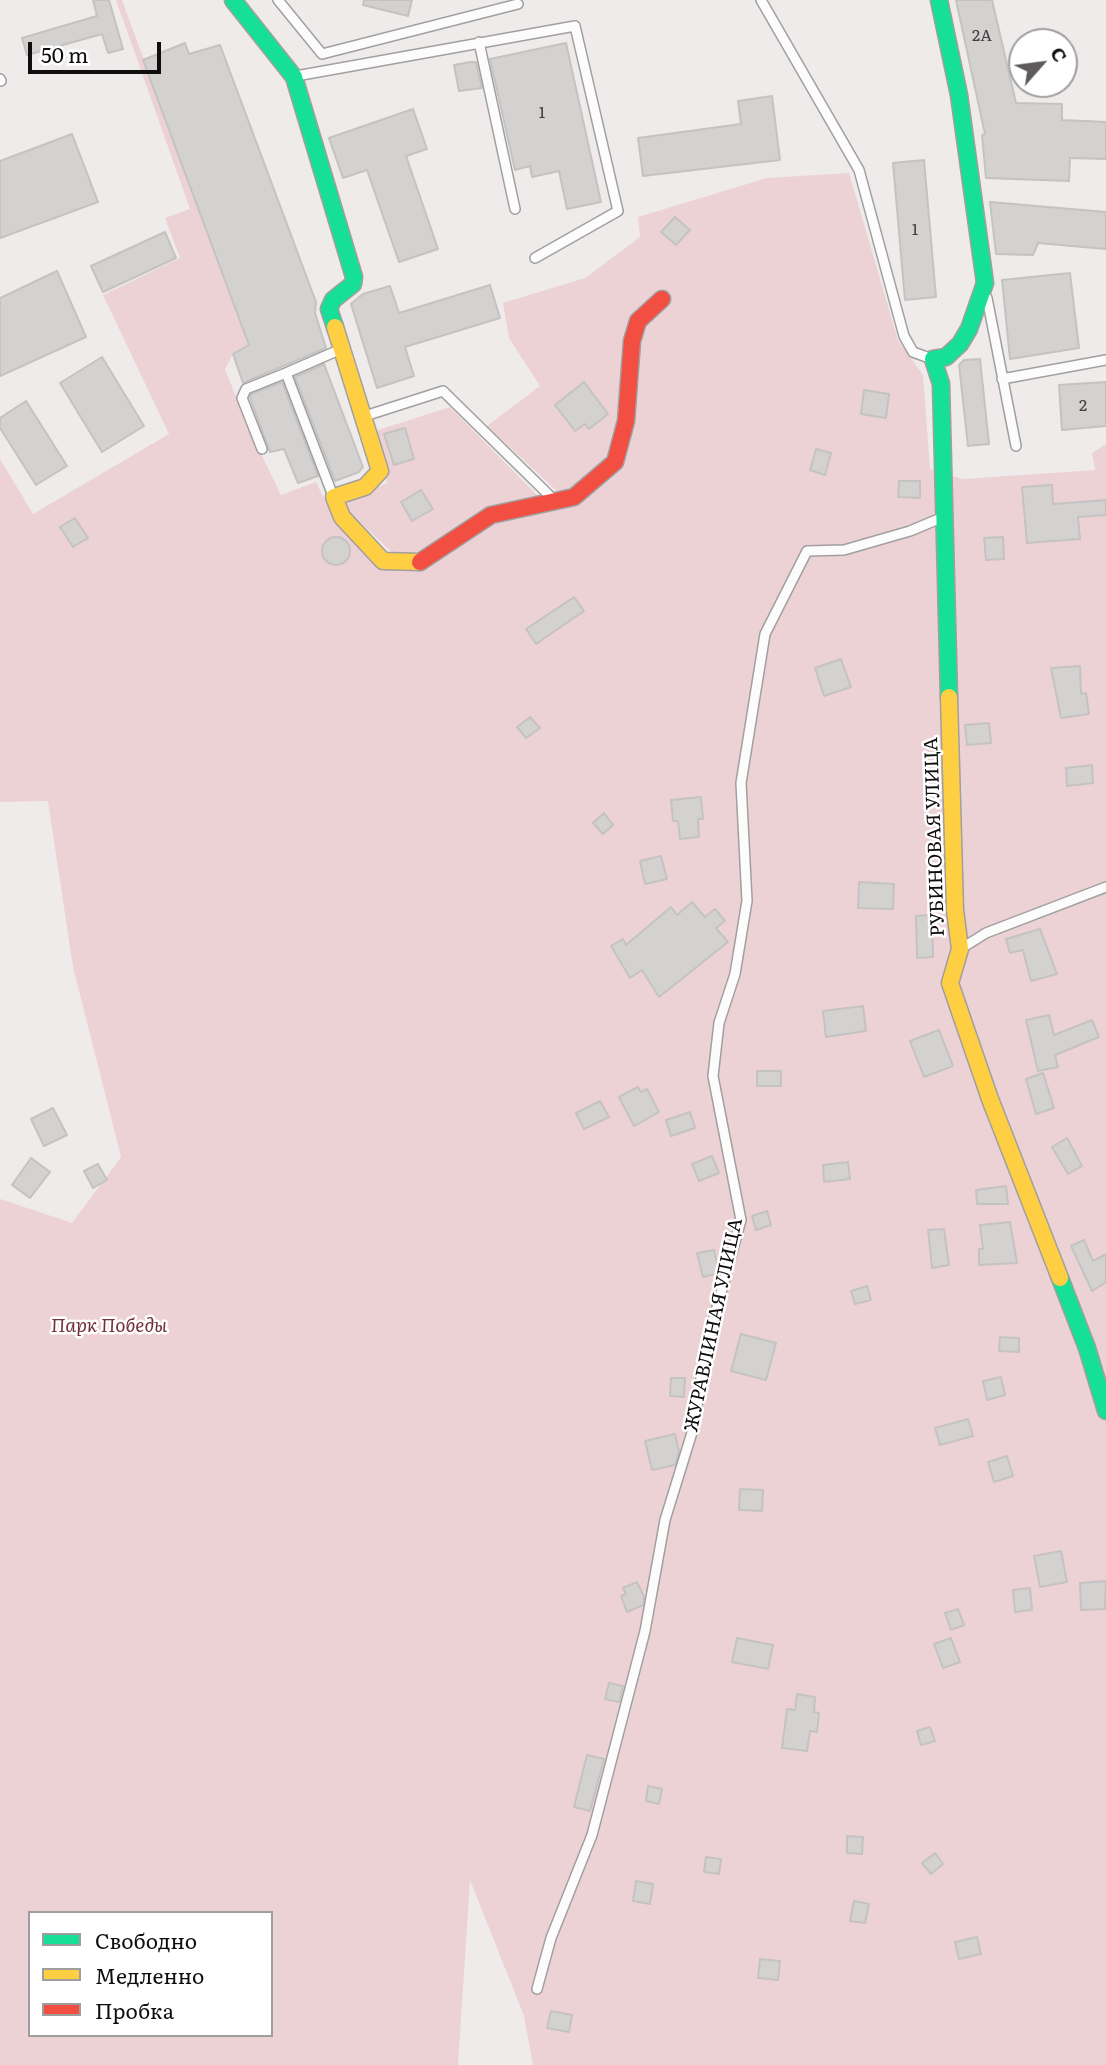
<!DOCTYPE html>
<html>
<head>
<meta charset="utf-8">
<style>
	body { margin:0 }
	#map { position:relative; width:1106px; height:2065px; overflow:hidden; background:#efebeb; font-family:Literata,serif }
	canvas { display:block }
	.legend { position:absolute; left:28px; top:1911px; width:245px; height:126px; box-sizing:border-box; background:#fff; border:2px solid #9f9e9e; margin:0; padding:9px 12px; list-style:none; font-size:21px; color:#0f0d0d }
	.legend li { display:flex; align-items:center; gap:14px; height:35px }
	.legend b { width:35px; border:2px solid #9f9e9e }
	.north { position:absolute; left:1008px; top:28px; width:70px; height:70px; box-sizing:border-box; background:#fff; border:2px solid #9f9e9e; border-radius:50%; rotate:62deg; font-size:19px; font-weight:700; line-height:28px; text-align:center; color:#0f0d0d }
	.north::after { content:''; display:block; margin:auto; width:24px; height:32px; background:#5d5b5b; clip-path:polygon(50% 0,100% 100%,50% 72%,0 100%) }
	.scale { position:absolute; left:28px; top:42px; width:133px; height:32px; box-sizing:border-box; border:4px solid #0f0d0d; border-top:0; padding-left:9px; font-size:21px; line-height:24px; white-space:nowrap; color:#0f0d0d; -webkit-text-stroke:5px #fff; paint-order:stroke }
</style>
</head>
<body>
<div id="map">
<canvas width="1106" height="2065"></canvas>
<ul class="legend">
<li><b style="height:9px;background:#16e098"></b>Свободно</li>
<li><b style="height:9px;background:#ffcf43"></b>Медленно</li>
<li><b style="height:9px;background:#f24e42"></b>Пробка</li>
</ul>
<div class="north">С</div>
<div class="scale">50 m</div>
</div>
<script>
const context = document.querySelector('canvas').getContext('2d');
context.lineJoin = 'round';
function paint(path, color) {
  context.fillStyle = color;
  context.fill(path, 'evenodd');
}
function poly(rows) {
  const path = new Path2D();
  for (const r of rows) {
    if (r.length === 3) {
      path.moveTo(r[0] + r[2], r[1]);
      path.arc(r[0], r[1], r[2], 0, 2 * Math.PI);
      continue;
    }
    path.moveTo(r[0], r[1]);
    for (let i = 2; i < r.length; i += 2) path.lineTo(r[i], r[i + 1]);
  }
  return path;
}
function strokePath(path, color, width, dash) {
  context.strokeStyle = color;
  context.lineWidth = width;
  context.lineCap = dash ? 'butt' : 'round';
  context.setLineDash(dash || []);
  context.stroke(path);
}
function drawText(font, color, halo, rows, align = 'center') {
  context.font = font + ' Literata,serif';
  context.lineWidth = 5;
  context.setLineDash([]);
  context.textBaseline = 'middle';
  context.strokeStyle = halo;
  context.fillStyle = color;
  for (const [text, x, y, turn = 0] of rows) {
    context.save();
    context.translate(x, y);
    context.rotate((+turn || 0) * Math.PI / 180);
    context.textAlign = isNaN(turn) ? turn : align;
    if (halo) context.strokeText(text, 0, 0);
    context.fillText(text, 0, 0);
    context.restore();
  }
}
const green = poly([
	[116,0,122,0,249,345,233,354,225,369,249,429,281,495,316,482,327,505,384,565,560,494,487,426,540,386,509,338,503,303,585,278,640,237,638,217,767,178,849,173,898,340,923,375,930,469,963,479,1095,470,1092,453,1106,444,1106,2065,533,2065,524,2016,470,1880,458,2065,0,2065,0,1199,72,1223,121,1157,73,967,48,801,0,802,0,459,33,514,169,434,103,295,180,258,165,218,190,209],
	[30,1913,271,1913,271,2035,30,2035],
	[450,407,540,498,416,556,398,558,345,508,346,500,387,483,372,432]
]);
const building = poly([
	[93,0,109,0,123,49,108,53,102,34,27,55,22,38,97,16,93,0],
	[364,0,412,0,408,16,363,5,364,0],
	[956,0,992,0,1016,103,1062,104,1062,120,1106,122,1106,159,1070,158,1069,181,986,178,982,135,985,134,956,0],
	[185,43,189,54,220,45,316,302,315,313,326,348,243,383,233,354,249,345,143,60,185,43],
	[566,43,601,202,567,209,559,171,532,177,530,166,515,170,490,59,566,43],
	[470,62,476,62,482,88,459,91,454,65,470,62],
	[772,96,780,160,643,176,638,138,741,124,738,101,772,96],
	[413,109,427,149,406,156,438,249,399,262,367,170,343,178,329,138,413,109],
	[72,134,98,202,0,238,0,161,72,134],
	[924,160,936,297,905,300,893,163,924,160],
	[990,202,1106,212,1106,249,1038,243,1033,255,996,254,990,202],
	[675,217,690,230,676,245,661,232,675,217],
	[165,232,176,258,103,292,91,266,165,232],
	[57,271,86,337,0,376,0,298,57,271],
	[1070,273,1079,348,1010,359,1002,280,1070,273],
	[490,285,500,318,405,347,414,376,377,388,351,304,363,294,390,286,399,313,490,285],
	[102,357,144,426,102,452,60,383,102,357],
	[980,359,989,444,968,446,959,365,964,360,980,359],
	[324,364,363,467,359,472,335,481,295,377,324,364],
	[282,382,318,476,298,483,284,449,270,452,250,398,251,394,282,382],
	[584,382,608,414,589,429,585,424,575,431,555,405,584,382],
	[1106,382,1106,426,1062,430,1059,385,1106,382],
	[864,390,889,394,886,418,861,414,864,390],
	[26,401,67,466,36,485,0,428,0,418,26,401],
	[405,428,414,459,394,465,384,434,405,428],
	[816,449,831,453,825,475,810,470,816,449],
	[899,481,920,481,920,498,898,497,899,481],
	[1052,485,1053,504,1106,500,1106,515,1078,517,1080,539,1027,543,1022,487,1052,485],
	[421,490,433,509,412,521,401,502,421,490],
	[75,518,88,538,73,547,60,527,75,518],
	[336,551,14],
	[1003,537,1004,559,986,560,984,538,1003,537],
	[574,597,584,611,536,644,526,629,574,597],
	[841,659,851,687,824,696,815,668,841,659],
	[1080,666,1081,694,1086,693,1089,714,1061,718,1051,668,1080,666],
	[530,717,540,728,526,738,517,727,530,717],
	[989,723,991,743,967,745,965,725,989,723],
	[1092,765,1093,783,1067,786,1066,768,1092,765],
	[701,797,703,819,698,819,699,837,680,839,678,821,673,821,671,800,701,797],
	[604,813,613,825,603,834,593,823,604,813],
	[661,856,667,879,645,884,640,861,661,856],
	[859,882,894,884,893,909,858,908,859,882],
	[692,902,705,917,715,909,725,921,716,928,728,942,659,997,642,970,630,978,611,946,623,939,626,945,671,907,677,915,692,902],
	[932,915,933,957,917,958,916,916,932,915],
	[1040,929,1057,974,1031,981,1023,950,1010,953,1006,939,1040,929],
	[863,1006,866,1031,826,1037,823,1011,863,1006],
	[1049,1015,1054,1035,1092,1020,1099,1037,1055,1055,1058,1067,1038,1071,1026,1020,1049,1015],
	[939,1030,953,1066,924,1077,910,1041,939,1030],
	[757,1071,781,1071,781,1086,757,1086,757,1071],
	[1043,1073,1054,1108,1036,1114,1026,1079,1043,1073],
	[638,1087,641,1092,647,1089,659,1112,634,1126,619,1097,638,1087],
	[600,1101,609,1117,584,1129,576,1113,600,1101],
	[53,1108,67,1135,44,1146,31,1119,53,1108],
	[690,1112,695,1128,671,1136,666,1120,690,1112],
	[1067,1138,1082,1166,1068,1174,1052,1147,1067,1138],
	[712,1156,719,1173,699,1181,692,1164,712,1156],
	[31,1158,50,1172,30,1198,12,1185,31,1158],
	[848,1162,850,1179,824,1182,823,1165,848,1162],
	[98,1164,107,1180,93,1188,84,1171,98,1164],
	[1006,1186,1008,1204,977,1204,976,1190,1006,1186],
	[767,1211,771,1225,756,1230,752,1216,767,1211],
	[1010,1222,1017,1263,979,1265,979,1249,983,1249,980,1225,1010,1222],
	[944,1229,949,1265,932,1268,928,1230,944,1229],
	[1084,1240,1093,1261,1106,1254,1106,1282,1092,1291,1071,1246,1084,1240],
	[714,1250,719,1273,703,1277,697,1253,714,1250],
	[867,1286,871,1300,855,1304,851,1291,867,1286],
	[741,1334,776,1343,766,1380,731,1371,741,1334],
	[1000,1337,1019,1338,1019,1352,999,1351,1000,1337],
	[1001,1377,1005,1395,987,1400,983,1381,1001,1377],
	[671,1378,685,1378,684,1397,670,1396,671,1378],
	[968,1419,973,1436,940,1445,935,1428,968,1419],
	[675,1434,679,1452,675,1465,652,1470,645,1441,675,1434],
	[1007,1456,1013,1476,994,1482,988,1462,1007,1456],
	[740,1489,763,1490,762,1511,739,1510,740,1489],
	[1061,1551,1067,1582,1040,1587,1034,1556,1061,1551],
	[1106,1581,1105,1609,1081,1610,1080,1583,1106,1581],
	[637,1582,644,1597,643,1605,627,1612,621,1596,626,1594,623,1588,637,1582],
	[1030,1588,1032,1610,1015,1612,1013,1590,1030,1588],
	[958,1609,964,1625,951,1630,945,1613,958,1609],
	[737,1638,773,1645,768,1669,732,1662,737,1638],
	[951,1638,960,1662,943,1668,934,1644,951,1638],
	[609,1683,623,1686,619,1702,605,1699,609,1683],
	[797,1694,815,1697,814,1712,819,1713,817,1732,810,1731,807,1751,782,1748,787,1709,795,1710,797,1694],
	[930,1727,935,1741,921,1745,917,1731,930,1727],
	[587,1755,604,1759,590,1811,574,1807,587,1755],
	[648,1786,662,1789,659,1804,646,1801,648,1786],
	[847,1836,863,1837,862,1854,847,1853,847,1836],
	[935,1853,943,1864,931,1874,922,1863,935,1853],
	[706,1857,721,1859,719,1874,704,1872,706,1857],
	[636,1881,653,1884,650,1904,633,1901,636,1881],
	[854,1901,869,1904,865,1923,850,1921,854,1901],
	[977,1937,981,1954,959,1959,955,1942,977,1937],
	[760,1959,780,1961,778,1980,758,1978,760,1959],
	[551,2011,572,2015,569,2032,547,2028,551,2011]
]);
const lane = poly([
	[278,0,322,54,518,4],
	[761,0,859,170,904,336,913,352,932,359],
	[479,42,515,209],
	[296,76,575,26,618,211,535,258],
	[0,79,1,81],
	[987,298,1016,446],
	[1002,379,1106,360],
	[364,413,368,415,443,391,553,499],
	[262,449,242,398,246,389,286,373],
	[333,496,286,373,339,350],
	[962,948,986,933,1106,887],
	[537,1989,551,1938,592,1835,645,1631,665,1520,694,1426,705,1351,741,1220,713,1076,719,1023,735,974,747,901,741,783,765,634,807,551,844,550,910,531,941,518]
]);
const fast = poly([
	[233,0,294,77,354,277,353,284,333,300,329,309,335,327],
	[939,0,959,95,985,283,969,329,960,344,946,357,933,359,941,384,949,697],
	[1060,1278,1087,1348,1106,1411]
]);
const slow = poly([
	[335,327,380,471,365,487,334,497,342,517,383,561,420,562],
	[949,697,955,910,960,949,950,983,990,1099,1060,1278]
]);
const jam = poly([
	[420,562,491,515,574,497,615,462,626,421,632,341,638,321,662,299]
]);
const numberNames = [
	["2А",982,36],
	["1",542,113],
	["1",915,230],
	["2",1083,406]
];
const streetNames = [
	["РУБИНОВАЯ УЛИЦА",935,837,-92],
	["ЖУРАВЛИНАЯ УЛИЦА",714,1325,-78]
];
const parkNames = [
	["Парк Победы",109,1326]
];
paint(green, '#edd2d5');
paint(building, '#d4d1d1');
strokePath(building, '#c5c2c2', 2);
strokePath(lane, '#a19f9f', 12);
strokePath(fast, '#a19f9f', 19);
strokePath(slow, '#a19f9f', 19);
strokePath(jam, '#a19f9f', 19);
strokePath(lane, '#fdfcfc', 9);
strokePath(fast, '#16e098', 16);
strokePath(slow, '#ffcf43', 16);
strokePath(jam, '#f24e42', 16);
drawText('16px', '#403e3e', null, numberNames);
drawText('19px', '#0f0d0d', '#fff', streetNames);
drawText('italic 19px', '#73313e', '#fff', parkNames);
</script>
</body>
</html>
